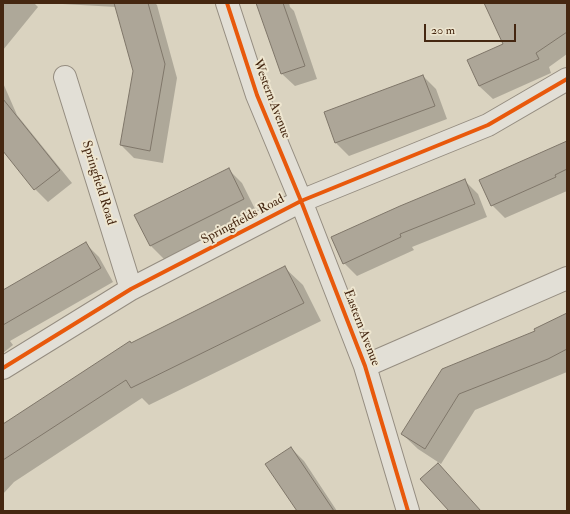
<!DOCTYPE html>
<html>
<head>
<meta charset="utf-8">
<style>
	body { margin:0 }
	#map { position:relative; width:570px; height:514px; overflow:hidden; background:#dad3c0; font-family:"IM FELL Double Pica",serif }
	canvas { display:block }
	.frame { position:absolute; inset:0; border:4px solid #452711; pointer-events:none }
	.scale { position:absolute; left:424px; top:24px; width:92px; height:18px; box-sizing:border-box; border:2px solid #452711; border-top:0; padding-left:5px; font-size:12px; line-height:14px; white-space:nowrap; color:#452711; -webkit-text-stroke:3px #eee6d0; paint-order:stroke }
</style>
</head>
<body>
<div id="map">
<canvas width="570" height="514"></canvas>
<div class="frame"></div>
<div class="scale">20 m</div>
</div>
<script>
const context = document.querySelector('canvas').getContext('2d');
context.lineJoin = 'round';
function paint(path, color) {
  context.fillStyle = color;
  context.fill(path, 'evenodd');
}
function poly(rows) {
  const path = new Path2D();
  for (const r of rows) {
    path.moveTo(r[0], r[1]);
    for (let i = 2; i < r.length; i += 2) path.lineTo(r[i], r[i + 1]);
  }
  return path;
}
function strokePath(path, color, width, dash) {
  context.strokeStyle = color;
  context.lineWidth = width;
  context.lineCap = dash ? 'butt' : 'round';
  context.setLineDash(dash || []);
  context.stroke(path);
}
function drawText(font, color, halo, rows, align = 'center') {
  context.font = font + ' "IM FELL Double Pica",serif';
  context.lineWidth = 4;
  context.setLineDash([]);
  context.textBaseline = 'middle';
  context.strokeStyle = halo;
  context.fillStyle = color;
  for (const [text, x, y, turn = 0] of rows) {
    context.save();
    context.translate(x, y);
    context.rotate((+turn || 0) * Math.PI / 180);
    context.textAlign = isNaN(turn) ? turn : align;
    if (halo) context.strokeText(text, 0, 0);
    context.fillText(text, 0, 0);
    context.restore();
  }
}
const shadow = poly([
	[3,3,34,3,38,7,3,50],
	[45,3,155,3,157,5,177,78,163,163,134,158,121,145,134,71,116,7],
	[257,3,289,3,290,7,294,11,317,79,295,86,281,73],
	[485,3,567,3,567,54,549,67,551,73,493,99,479,86,504,44],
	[423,76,436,89,447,119,349,156,336,143,325,113],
	[3,83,17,115,72,183,48,202,35,189,3,149],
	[567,142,567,191,505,218,492,205],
	[229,170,242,183,257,213,164,259,151,246],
	[465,181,478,194,487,217,412,247,414,250,357,276,344,263],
	[86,244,99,257,113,282,10,341,13,345,3,353,3,291],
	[285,268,303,285,321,321,149,405,142,398,14,482,3,494,3,425,131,344],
	[567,314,567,372,475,410,441,464,418,449,402,434],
	[291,448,304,461,337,511,298,511]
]);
const building = poly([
	[114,3,148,3,165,64,150,151,120,145,133,71,114,3],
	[256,3,283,3,305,66,281,74,256,3],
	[484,3,567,3,567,32,536,53,539,59,479,86,467,60,503,44,484,3],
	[423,75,435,106,335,143,324,112,423,75],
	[3,99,60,170,34,190,3,151,3,99],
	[567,141,567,169,555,175,556,177,491,206,479,180,567,141],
	[229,168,244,199,150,246,134,215,229,168],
	[465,179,475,204,400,234,401,237,343,264,331,237,400,206,465,179],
	[86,242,101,268,3,325,3,290,86,242],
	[285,266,304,303,131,388,126,380,3,460,3,424,130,341,131,343,285,266],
	[567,313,567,349,548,359,459,394,425,449,401,434,442,369,535,331,534,329,567,313],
	[291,447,334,511,297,511,265,464,291,447],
	[438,463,481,511,449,511,420,479,438,463]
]);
const street = poly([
	[227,3,257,95,301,201,365,366,408,511],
	[65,77,131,289],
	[365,366,567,278],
	[3,368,131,289,301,201,488,125,567,79]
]);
const cycleway = poly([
	[227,3,257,95,301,201,365,366,408,511],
	[3,368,131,289,301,201,488,125,567,79]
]);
const streetNames = [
	["Western Avenue",271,99,69],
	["Springfield Road",98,183,73],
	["Springfields Road",243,220,-28],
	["Eastern Avenue",361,328,69]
];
paint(shadow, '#0003');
paint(building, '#ada698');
strokePath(building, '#7f7669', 1);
strokePath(street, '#958d80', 24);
strokePath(street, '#e2dfd6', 22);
strokePath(cycleway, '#e8590c', 4);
drawText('13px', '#452711', '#eee6d0', streetNames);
</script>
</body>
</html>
